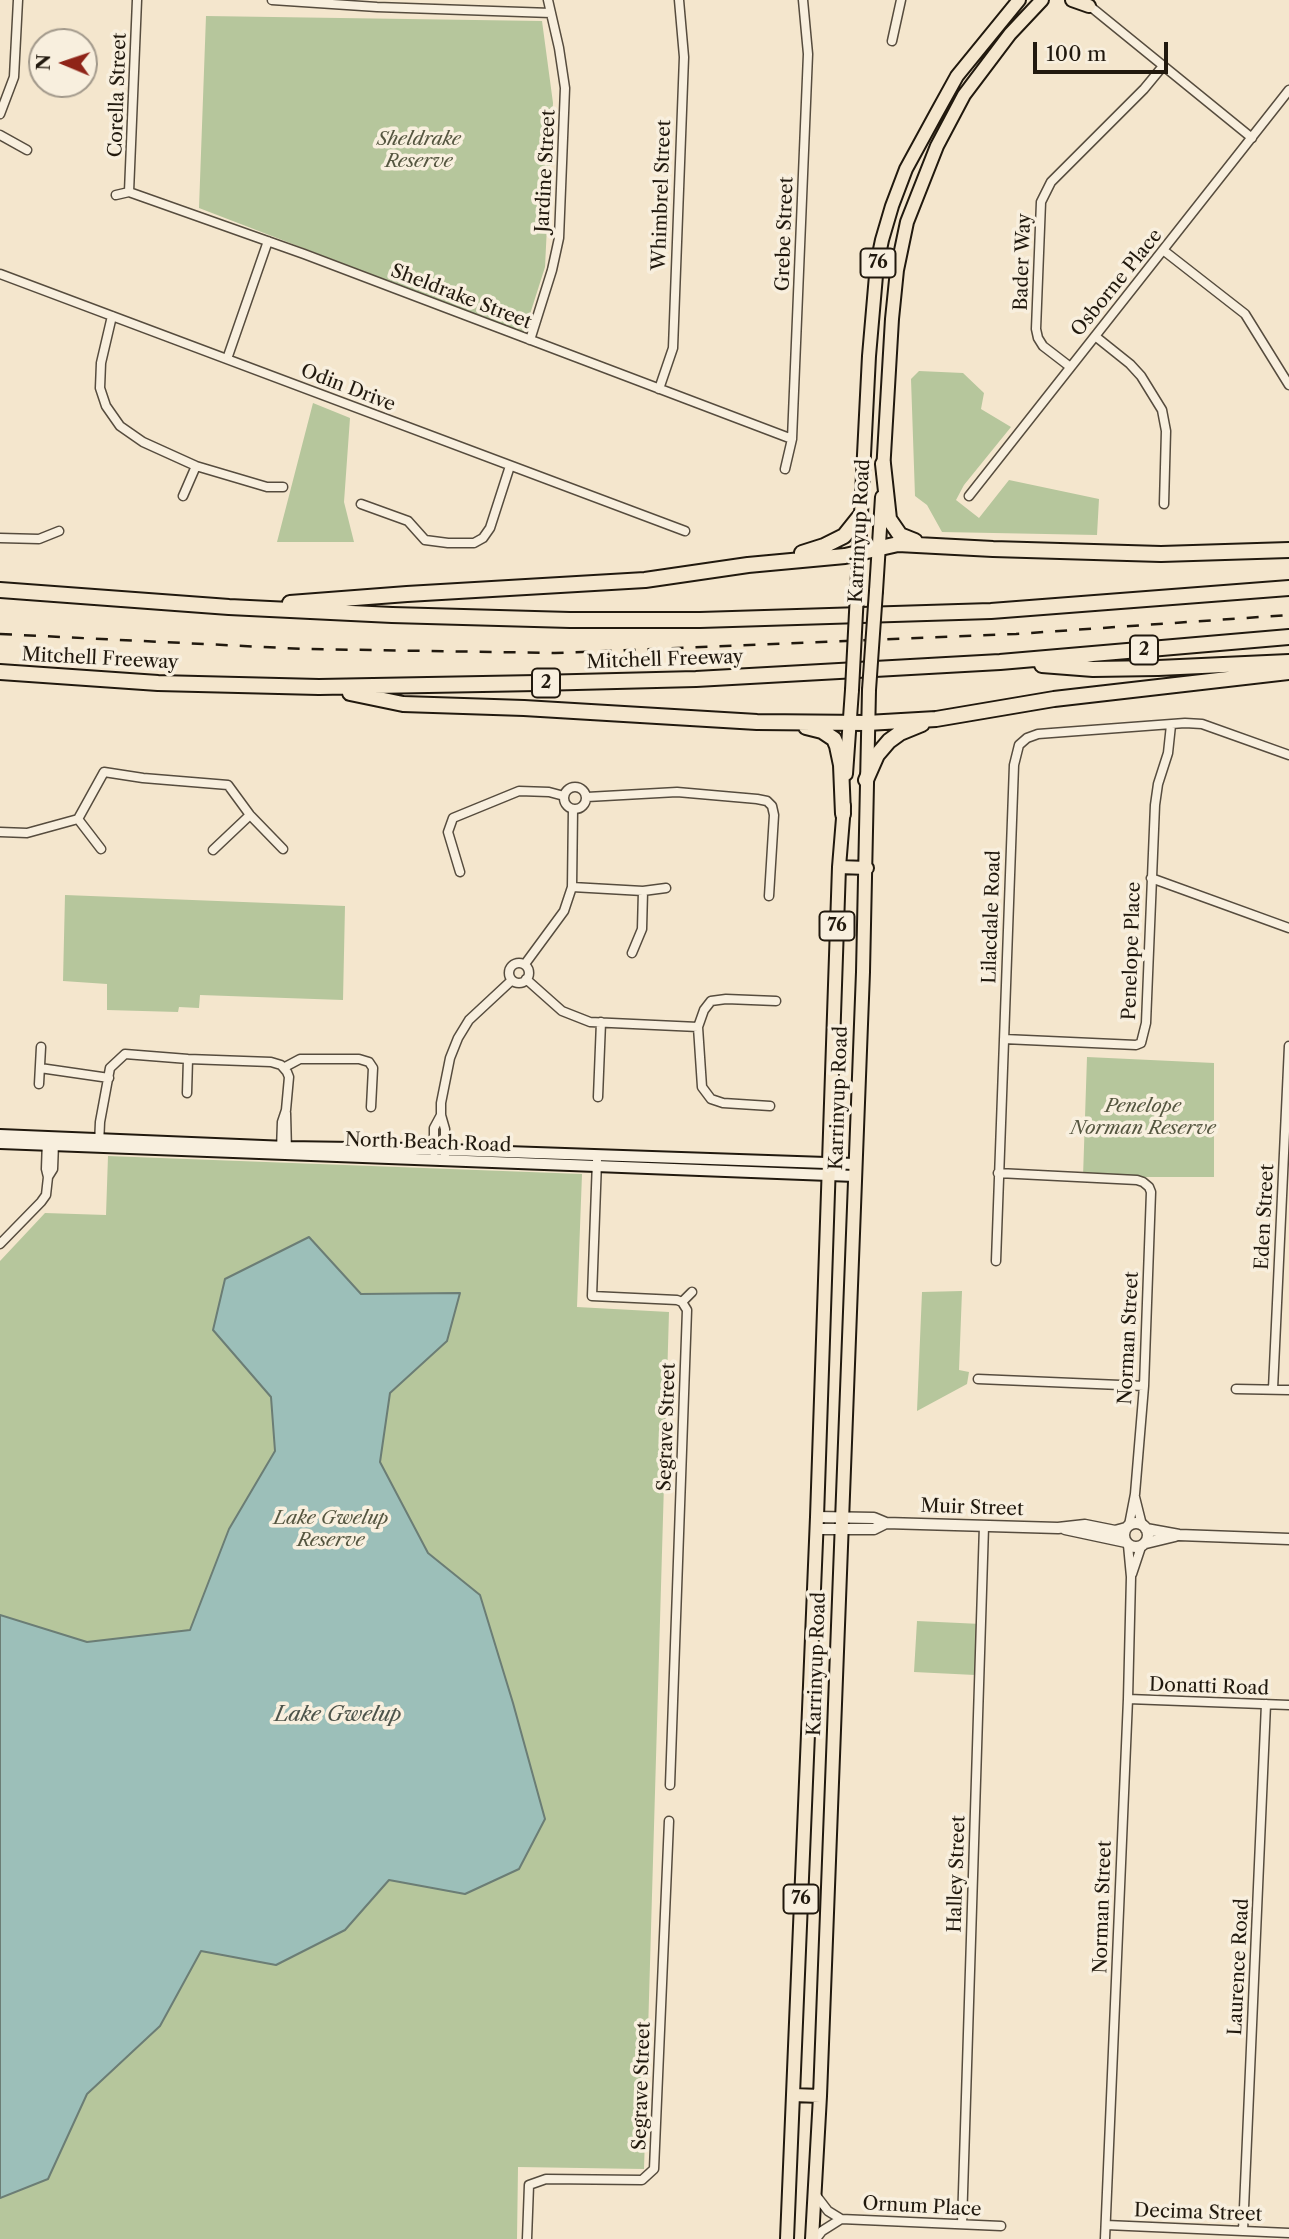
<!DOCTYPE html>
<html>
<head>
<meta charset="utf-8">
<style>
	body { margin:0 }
	#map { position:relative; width:1289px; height:2239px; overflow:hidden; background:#f4e6cd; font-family:"Libre Caslon Text",serif }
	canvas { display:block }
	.north { position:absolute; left:28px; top:28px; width:70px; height:70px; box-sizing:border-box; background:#f8efde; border:2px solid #a2998b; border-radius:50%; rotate:272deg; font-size:19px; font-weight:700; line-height:28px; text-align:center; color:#21190e }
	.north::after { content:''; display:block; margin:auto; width:24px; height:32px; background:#8f2418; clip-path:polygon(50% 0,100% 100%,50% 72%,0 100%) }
	.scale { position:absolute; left:1033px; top:42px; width:135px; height:32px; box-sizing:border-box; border:4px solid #21190e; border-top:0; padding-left:9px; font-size:21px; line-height:24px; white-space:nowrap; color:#21190e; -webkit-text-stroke:5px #f8efde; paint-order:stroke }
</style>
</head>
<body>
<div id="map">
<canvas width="1289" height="2239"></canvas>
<div class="north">N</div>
<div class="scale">100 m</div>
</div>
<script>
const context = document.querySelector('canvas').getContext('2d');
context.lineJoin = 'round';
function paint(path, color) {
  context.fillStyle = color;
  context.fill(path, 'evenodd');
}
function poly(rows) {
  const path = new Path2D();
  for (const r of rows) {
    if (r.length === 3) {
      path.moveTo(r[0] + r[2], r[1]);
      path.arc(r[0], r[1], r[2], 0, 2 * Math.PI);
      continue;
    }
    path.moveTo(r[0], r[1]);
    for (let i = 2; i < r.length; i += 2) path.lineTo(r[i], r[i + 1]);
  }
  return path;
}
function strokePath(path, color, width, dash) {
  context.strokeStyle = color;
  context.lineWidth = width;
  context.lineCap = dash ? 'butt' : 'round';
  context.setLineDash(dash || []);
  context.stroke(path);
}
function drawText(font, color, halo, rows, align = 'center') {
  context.font = font + ' "Libre Caslon Text",serif';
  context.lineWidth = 7;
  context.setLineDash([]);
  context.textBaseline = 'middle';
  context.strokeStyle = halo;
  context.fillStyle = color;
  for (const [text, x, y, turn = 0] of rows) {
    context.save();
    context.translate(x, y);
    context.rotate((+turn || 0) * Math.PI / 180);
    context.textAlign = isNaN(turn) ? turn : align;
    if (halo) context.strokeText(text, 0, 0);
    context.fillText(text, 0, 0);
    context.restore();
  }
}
const green = poly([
	[206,16,542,21,553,103,545,267,524,333,199,208],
	[919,371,963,373,984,393,981,409,1011,427,964,485,956,500,979,518,1009,480,1099,499,1097,535,942,532,927,505,915,496,911,379],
	[313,403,350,418,344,502,354,542,277,542],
	[65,895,345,906,343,1000,200,995,199,1008,179,1007,178,1012,107,1010,107,984,63,981],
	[1087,1057,1214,1063,1214,1177,1083,1177],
	[108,1156,582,1174,577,1307,669,1312,644,2169,518,2167,517,2239,0,2239,0,1261,45,1213,106,1215],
	[962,1291,959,1370,969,1372,967,1384,917,1411,922,1292],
	[917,1621,981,1624,977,1673,975,1675,914,1672]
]);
const water = poly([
	[309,1237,361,1294,460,1293,447,1341,390,1393,380,1462,428,1553,480,1595,513,1703,545,1819,519,1869,465,1894,389,1880,345,1930,276,1965,201,1951,160,2026,87,2094,48,2179,0,2198,0,1615,87,1642,190,1630,229,1529,275,1451,271,1397,213,1330,225,1279,309,1237]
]);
const minor = poly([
	[272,0,377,7,551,13],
	[1086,3,1252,138],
	[892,41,901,0],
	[0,114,14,77,18,0],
	[0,135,27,150],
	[129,192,137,0],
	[116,195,129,192,304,254,792,439],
	[1163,250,1245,314,1289,385],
	[0,274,685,531],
	[112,316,101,363,100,388,106,406,120,426,143,442,196,466,267,487,283,487],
	[1095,336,1130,364,1141,376,1162,410,1166,431,1164,504],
	[530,340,552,270,559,238,565,88,559,48,548,0],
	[227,359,268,241],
	[1069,366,1043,346,1038,338,1036,329,1041,202,1051,182,1144,89,1163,66],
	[659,389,673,348,684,57,679,0],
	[785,469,792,439,808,54,803,0],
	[183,496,196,466],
	[969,496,1289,90],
	[361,504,408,521,425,540,448,543,474,543,483,538,490,528,510,466],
	[0,538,39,539,59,531],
	[575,798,11],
	[587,797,677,792,757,799,767,801,772,806,774,815,769,896],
	[78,819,101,849],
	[0,832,27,833,78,819,104,772,143,778,228,785,250,815,283,849],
	[213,850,250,815],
	[460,872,448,832,453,818,519,791,549,792,564,796],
	[1151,878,1289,928],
	[572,887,643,891,666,888],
	[632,953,642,929,643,891],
	[519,973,10],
	[525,964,564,911,572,887,573,809],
	[526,979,562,1011,590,1022,698,1027],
	[1004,1039,1136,1045,1141,1043,1146,1023,1155,805,1158,784,1168,753,1171,725],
	[285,1067,300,1059,359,1059,369,1062,373,1068,371,1107],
	[40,1068,109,1078],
	[39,1084,41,1047],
	[187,1093,188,1059],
	[598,1097,601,1022],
	[770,1106,723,1103,711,1099,702,1087,698,1027,704,1010,711,1001,726,999,776,1001],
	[286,1113,287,1152],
	[99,1145,100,1122,110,1068,125,1054,188,1059,271,1062,281,1065,287,1072,289,1077,286,1110,282,1122,281,1150],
	[434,1152,434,1128,441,1115],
	[445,1155,445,1129,441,1115,441,1103,450,1058,458,1038,469,1020,512,980],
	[597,1161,592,1296,677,1300,682,1302,687,1310,670,1785],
	[998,1173,1137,1180,1143,1182,1149,1187,1151,1192,1144,1386,1135,1494,1129,1525],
	[48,1177,53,1169,54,1143],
	[0,1244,41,1202,46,1195,48,1177,46,1169,47,1140],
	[996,1261,1014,765,1019,745,1027,738,1038,734,1185,723,1202,724,1289,755],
	[682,1302,692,1292],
	[978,1379,1144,1386],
	[1236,1389,1289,1390],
	[1273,1389,1289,1046],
	[1135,1497,1142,1525],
	[1132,1574,1141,1547],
	[1128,1699,1289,1705],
	[815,2194,828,2211,841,2219,1001,2226],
	[962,2224,984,1526],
	[1106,2225,1289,2233],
	[1243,2231,1266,1704],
	[527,2239,529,2185,546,2179,642,2180,654,2169,669,1821],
	[816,2239,822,2231,841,2219],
	[1105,2239,1128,1699,1131,1577,1128,1545]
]);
const tertiary = poly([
	[817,1517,874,1518,886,1523,1058,1528,1085,1525,1115,1531,1126,1528],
	[1136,1535,12],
	[817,1529,874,1529,886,1523],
	[1065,1529,1126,1542],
	[1146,1529,1179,1535,1289,1539],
	[1146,1543,1175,1536]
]);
const secondary = poly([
	[0,1135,287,1147,420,1149,855,1164],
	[0,1143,855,1176]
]);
const trunk = poly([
	[1072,0,1089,6],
	[883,472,892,319,897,270,907,222,937,146,964,95,1010,34,1042,0],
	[876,591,882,497],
	[857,593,869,356,877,264,882,240,892,206,906,169,936,114,957,76,1019,0],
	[846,774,852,690],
	[839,867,867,868],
	[793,2095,820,2096],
	[787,2239,817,1517,839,867,844,806],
	[812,2239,820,2096,863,972,869,690]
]);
const motorway = poly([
	[883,464,889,519,900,535,915,541],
	[802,553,824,546,844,536,860,516],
	[0,590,229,607,392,615,570,620,700,620,991,611,1289,588],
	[290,603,407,594,645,580,748,565,845,556,898,544,993,549,1161,554,1289,550],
	[1042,665,1093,669,1158,668,1289,662],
	[0,672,158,683,319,687,537,683,696,679,1000,662,1289,637],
	[350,693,403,704,524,708,757,722,867,723,936,719,1054,699,1289,672],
	[806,727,822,731,834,739,837,746,841,765,843,814],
	[866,780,877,755,889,741,900,733,922,724]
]);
const rail = poly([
	[0,634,305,649,555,653,1016,634,1289,615]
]);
const trunkBridge = poly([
	[852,690,857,593],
	[869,690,876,591]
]);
const shields = [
	[878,263,35],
	[1144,650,28],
	[546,683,28],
	[837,926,35],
	[801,1899,35]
];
const shieldNames = [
	["76",878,263],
	["2",1144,650],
	["2",546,683],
	["76",837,926],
	["76",801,1899]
];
const streetNames = [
	["Corella Street",118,95,-88],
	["Jardine Street",546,171,-87],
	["Whimbrel Street",662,195,-88],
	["Grebe Street",785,234,-88],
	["Bader Way",1023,262,-88],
	["Osborne Place",1117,283,-51],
	["Sheldrake Street",461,297,21],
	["Odin Drive",348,388,21],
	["Karrinyup Road",860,531,-87],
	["Mitchell Freeway",100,659,3],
	["Mitchell Freeway",665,660,-2],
	["Lilacdale Road",992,917,-88],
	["Penelope Place",1132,951,-88],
	["Karrinyup Road",839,1098,-88],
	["North Beach Road",428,1143,2],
	["Eden Street",1265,1217,-87],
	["Norman Street",1129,1338,-87],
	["Segrave Street",667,1427,-88],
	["Muir Street",972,1508,2],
	["Karrinyup Road",817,1664,-88],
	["Donatti Road",1209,1687,2],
	["Halley Street",957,1874,-88],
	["Norman Street",1103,1907,-88],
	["Laurence Road",1239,1967,-87],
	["Segrave Street",642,2086,-88],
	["Ornum Place",922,2207,3],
	["Decima Street",1198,2213,2]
];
const parkNames = [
	["Sheldrake",419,140],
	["Reserve",419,162],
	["Penelope",1143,1107],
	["Norman Reserve",1143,1129],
	["Lake Gwelup",331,1519],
	["Reserve",331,1541]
];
const waterNames = [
	["Lake Gwelup",338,1715]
];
paint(green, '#b6c69c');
paint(water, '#9cbfb9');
strokePath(water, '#6b7d75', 2);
strokePath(minor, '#564c3e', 11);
strokePath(tertiary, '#564c3e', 13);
strokePath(secondary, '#21190e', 14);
strokePath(trunk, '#21190e', 16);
strokePath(motorway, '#21190e', 18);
strokePath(minor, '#f8efde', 8);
strokePath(tertiary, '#f8efde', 10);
strokePath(secondary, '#f8efde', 10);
strokePath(trunk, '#f4e6cd', 12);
strokePath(motorway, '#f4e6cd', 14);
strokePath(rail, '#21190e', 2.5, [12, 12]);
strokePath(trunkBridge, '#21190e', 16, []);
strokePath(trunkBridge, '#f4e6cd', 12);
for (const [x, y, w] of shields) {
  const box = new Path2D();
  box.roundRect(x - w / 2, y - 14.5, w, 29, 5);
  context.fillStyle = '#f8efde';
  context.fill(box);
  strokePath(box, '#21190e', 2);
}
drawText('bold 18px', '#21190e', null, shieldNames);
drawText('19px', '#21190e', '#f8efde', streetNames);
drawText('italic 19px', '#555640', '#f8efde', parkNames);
drawText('italic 21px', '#4c534a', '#f8efde', waterNames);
</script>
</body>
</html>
